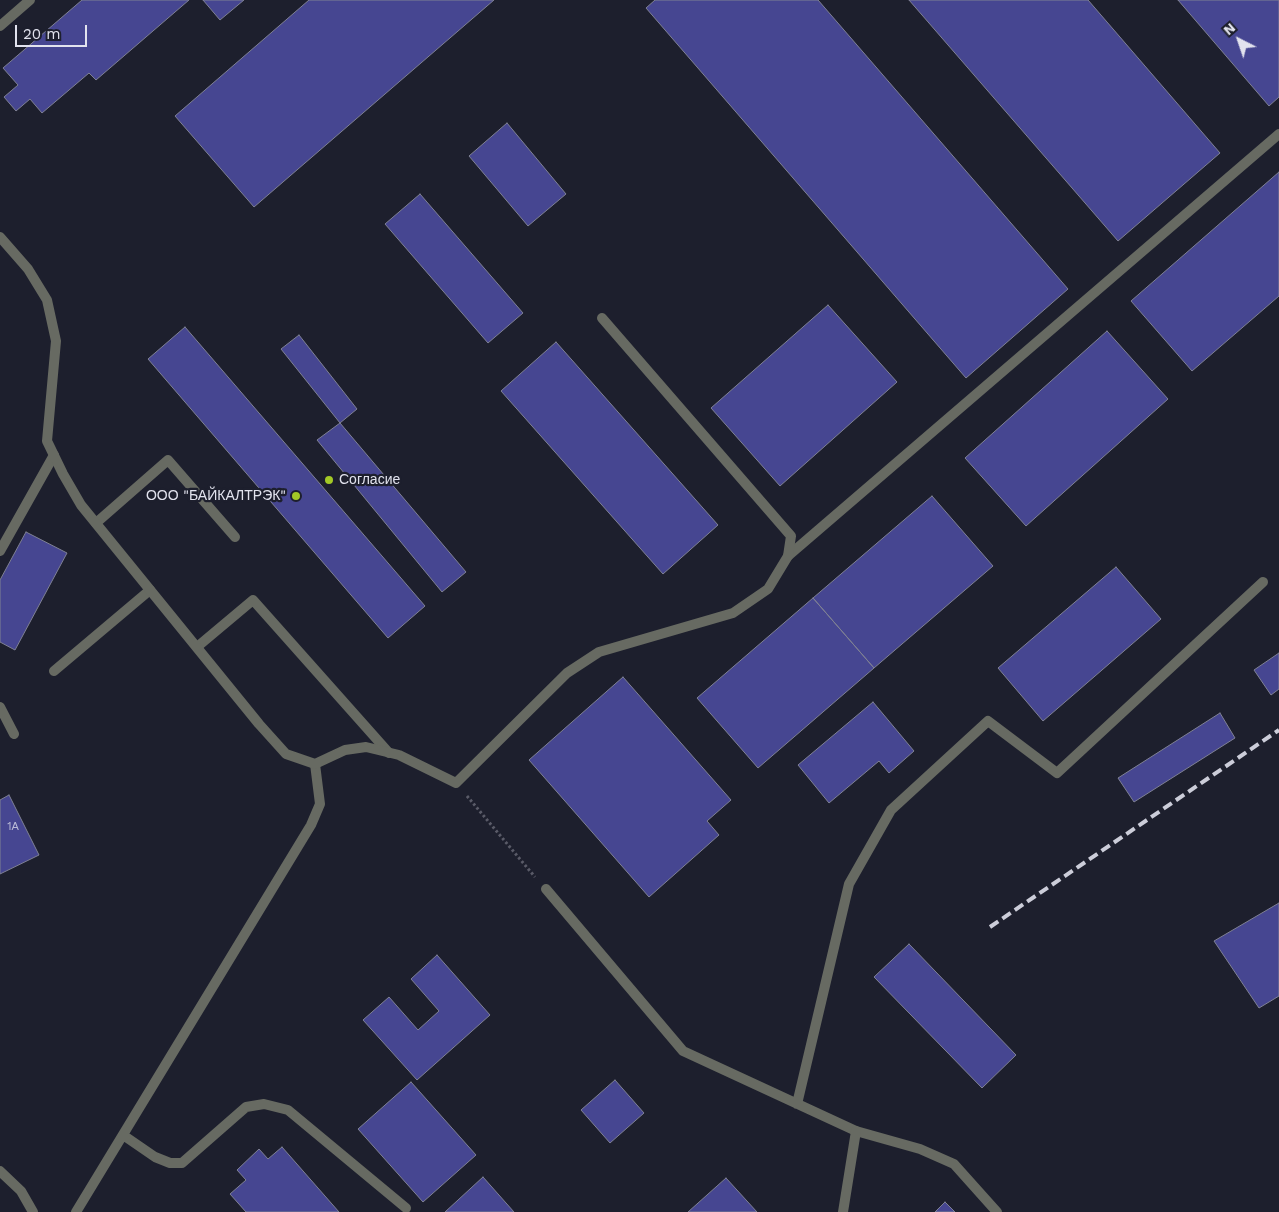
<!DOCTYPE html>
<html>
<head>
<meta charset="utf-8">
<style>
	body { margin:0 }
	#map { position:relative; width:1279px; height:1212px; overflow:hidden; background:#1d1f2d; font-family:"Work Sans",sans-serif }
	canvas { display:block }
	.north { position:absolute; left:1214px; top:15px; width:50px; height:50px; -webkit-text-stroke:4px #1d1f2d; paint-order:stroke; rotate:319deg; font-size:14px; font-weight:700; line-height:20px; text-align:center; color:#e2e3ee }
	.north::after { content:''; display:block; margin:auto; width:18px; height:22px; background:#e2e3ee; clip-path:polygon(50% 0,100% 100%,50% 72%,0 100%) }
	.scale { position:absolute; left:15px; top:25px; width:72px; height:22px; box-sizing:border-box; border:2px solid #e2e3ee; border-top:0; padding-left:6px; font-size:15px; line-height:18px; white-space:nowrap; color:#e2e3ee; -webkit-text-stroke:4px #1d1f2d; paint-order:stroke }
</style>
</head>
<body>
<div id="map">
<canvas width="1279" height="1212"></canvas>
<div class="north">N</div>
<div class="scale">20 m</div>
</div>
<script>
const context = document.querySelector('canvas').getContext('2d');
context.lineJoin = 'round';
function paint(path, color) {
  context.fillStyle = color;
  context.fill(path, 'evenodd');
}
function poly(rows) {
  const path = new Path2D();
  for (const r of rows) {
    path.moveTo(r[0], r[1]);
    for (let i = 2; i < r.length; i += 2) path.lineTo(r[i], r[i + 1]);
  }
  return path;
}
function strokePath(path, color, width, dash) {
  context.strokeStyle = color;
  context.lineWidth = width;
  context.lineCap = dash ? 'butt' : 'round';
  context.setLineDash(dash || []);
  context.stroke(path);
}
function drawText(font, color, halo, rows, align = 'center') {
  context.font = font + ' "Work Sans",sans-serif';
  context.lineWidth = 4.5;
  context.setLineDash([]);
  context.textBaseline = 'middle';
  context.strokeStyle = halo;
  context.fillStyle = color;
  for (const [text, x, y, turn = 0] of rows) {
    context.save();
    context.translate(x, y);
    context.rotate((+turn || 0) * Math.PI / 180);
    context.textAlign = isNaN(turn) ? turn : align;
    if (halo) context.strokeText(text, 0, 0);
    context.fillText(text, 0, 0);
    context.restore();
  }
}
const building = poly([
	[82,0,189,0,96,80,89,73,42,113,30,99,16,111,4,97,18,85,3,68,82,0],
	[203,0,244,0,220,20,203,0],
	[309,0,494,0,254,207,175,116,309,0],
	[655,0,818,0,1068,289,966,378,646,8,655,0],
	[909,0,1088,0,1220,153,1118,241,909,0],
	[1178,0,1279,0,1279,97,1269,106,1178,0],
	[507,123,566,194,528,226,469,156,507,123],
	[1279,172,1279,296,1192,371,1131,301,1279,172],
	[420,194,523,313,488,343,385,224,420,194],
	[828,305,897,382,780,486,711,408,828,305],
	[185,327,425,606,388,638,148,359,185,327],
	[1107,331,1168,399,1026,526,965,458,1107,331],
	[299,335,357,409,340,423,281,349,299,335],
	[556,342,718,525,663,574,501,391,556,342],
	[340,423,466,572,442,592,317,440,340,423],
	[932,496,993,566,874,668,813,598,932,496],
	[26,532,67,553,15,650,0,642,0,580,26,532],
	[1116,567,1161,619,1043,721,998,668,1116,567],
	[813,598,874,668,758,768,697,698,813,598],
	[1279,653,1279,689,1271,695,1254,670,1279,653],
	[623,677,731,800,707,821,719,835,649,897,529,760,623,677],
	[873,702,914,751,889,773,879,761,829,803,798,765,873,702],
	[1220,713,1235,738,1134,802,1118,778,1220,713],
	[9,795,39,855,0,874,0,800,9,795],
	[1279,903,1279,996,1259,1008,1214,941,1279,903],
	[909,944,1016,1055,982,1088,874,977,909,944],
	[437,955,490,1015,417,1080,363,1020,389,997,418,1030,439,1011,411,979,437,955],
	[615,1080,644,1113,610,1143,581,1110,615,1080],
	[411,1082,476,1155,423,1202,358,1129,411,1082],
	[282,1147,339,1212,246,1212,230,1194,246,1180,237,1170,259,1149,268,1159,282,1147],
	[483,1177,514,1212,445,1212,483,1177],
	[726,1178,757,1212,688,1212,726,1178],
	[945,1202,955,1212,935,1212,945,1202]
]);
const path = poly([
	[467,796,535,877]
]);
const lane = poly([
	[96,523,168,460,235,537],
	[0,551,54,455],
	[788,556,1279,134],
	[197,647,253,600,389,753],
	[54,671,150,590],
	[0,707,14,734],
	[546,889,683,1051,856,1131,920,1149,954,1164,997,1212],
	[797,1104,849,884,891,810,988,721,1057,773,1263,582],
	[123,1135,155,1157,170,1163,182,1163,246,1107,264,1104,288,1110,406,1208],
	[0,1171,21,1191,33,1212],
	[76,1212,311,825,320,804,315,764]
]);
const street = poly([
	[0,26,30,0],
	[0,237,28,269,47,300,56,341,47,441,63,474,81,505,259,724,286,754,315,764,345,750,366,747,399,755,456,783,567,673,599,652,733,613,768,589,788,556,791,536,602,318],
	[843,1212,856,1131]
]);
const rail = poly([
	[990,927,1279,730]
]);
const markers = [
	[329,480,5,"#a3c926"],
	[296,496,5,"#a3c926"]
];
const numberNames = [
	["1А",13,827]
];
const poiNames = [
	["Согласие",339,480],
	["ООО \"БАЙКАЛТРЭК\"",286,496,"right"]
];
paint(building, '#464691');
strokePath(building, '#7f8194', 1);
strokePath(path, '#5a5b68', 3, [2.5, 2.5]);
strokePath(lane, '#676a62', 10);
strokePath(street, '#676a62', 10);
strokePath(rail, '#cccdd9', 4, [10, 5]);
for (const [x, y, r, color] of markers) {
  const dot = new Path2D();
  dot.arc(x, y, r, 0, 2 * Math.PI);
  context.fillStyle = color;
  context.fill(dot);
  strokePath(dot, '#1d1f2d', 2);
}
drawText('11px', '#bbbcd7', null, numberNames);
drawText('14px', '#e2e3ee', '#1d1f2d', poiNames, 'left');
</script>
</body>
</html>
